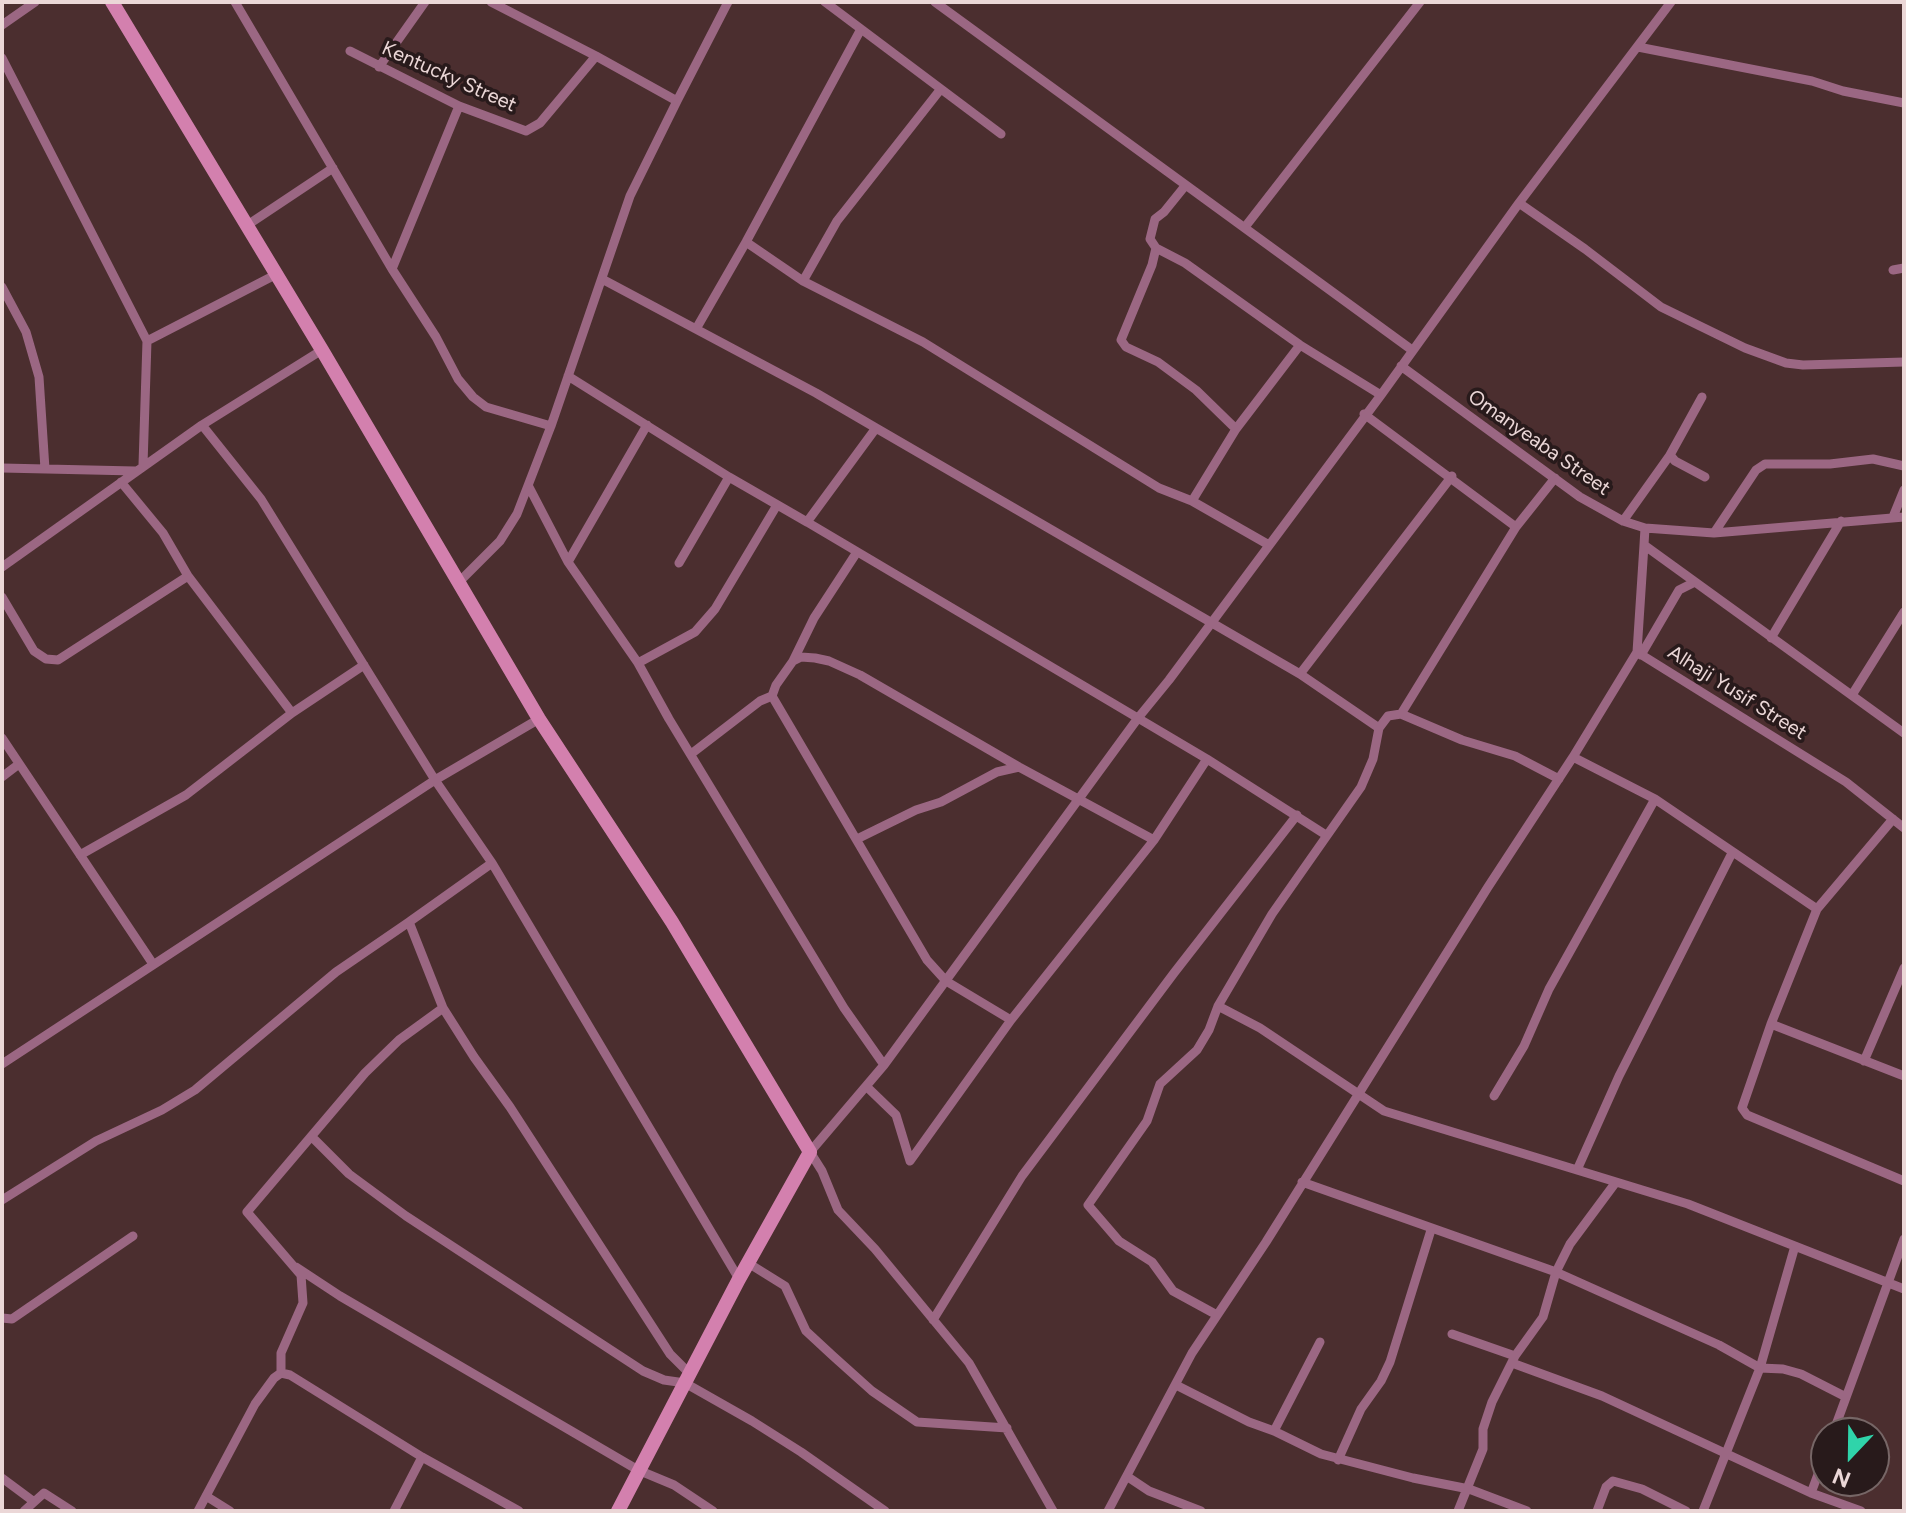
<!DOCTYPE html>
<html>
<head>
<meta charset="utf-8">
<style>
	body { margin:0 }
	#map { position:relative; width:1906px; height:1513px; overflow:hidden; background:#4b2e2f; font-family:Figtree,sans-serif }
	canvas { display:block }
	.frame { position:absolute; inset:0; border:4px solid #ebd7d7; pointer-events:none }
	.north { position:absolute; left:1810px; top:1417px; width:80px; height:80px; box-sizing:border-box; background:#281a1b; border:2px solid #766666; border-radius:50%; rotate:202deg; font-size:22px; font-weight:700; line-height:32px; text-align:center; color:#ebd7d7 }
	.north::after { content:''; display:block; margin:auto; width:28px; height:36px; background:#2fd4aa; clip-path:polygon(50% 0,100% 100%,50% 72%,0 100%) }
</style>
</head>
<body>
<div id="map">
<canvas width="1906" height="1513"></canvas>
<div class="frame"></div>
<div class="north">N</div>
</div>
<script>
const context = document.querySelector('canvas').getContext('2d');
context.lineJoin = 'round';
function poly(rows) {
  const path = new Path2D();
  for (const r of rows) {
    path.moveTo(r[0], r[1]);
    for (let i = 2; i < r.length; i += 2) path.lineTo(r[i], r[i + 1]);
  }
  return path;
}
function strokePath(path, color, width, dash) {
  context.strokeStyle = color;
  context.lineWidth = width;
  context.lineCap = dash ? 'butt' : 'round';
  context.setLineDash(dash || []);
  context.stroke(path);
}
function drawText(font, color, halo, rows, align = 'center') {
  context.font = font + ' Figtree,sans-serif';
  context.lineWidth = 7;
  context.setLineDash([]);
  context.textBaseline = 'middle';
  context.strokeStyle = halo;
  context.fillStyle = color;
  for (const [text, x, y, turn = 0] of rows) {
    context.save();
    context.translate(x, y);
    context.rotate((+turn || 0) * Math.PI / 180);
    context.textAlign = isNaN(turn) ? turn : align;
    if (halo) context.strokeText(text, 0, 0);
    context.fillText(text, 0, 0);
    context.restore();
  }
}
const street = poly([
	[235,2,392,269,436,337,458,379,473,397,486,407,551,426],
	[491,2,596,56,677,101,728,2],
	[825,2,1001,134],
	[935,2,1412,350],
	[2,25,35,2],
	[1638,47,1812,81,1843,91,1904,103],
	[350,51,459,106,526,131,540,123,596,56],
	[2,58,147,341,143,465],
	[379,67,425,2],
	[1185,186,1164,212,1155,219,1150,239,1156,248,1152,265,1121,340,1126,347,1158,362,1196,390,1236,429],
	[1519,203,1585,249,1661,307,1745,348,1786,363,1803,365,1904,362],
	[246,226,333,168],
	[1245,227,1420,2],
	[746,242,803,281,923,342,1159,488,1192,501,1269,545],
	[1156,248,1185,263,1300,345,1381,395],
	[392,269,459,106],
	[1893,270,1904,268],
	[602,279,816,393,876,428],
	[803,281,837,221,940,90],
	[2,287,26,332,39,377,45,469],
	[696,329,746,242,861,29],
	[147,341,275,275],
	[1401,366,1580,497,1623,521,1645,528,1714,533,1904,517],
	[568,376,729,477,807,522],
	[1702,397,1670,455,1675,461,1705,477],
	[1364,414,1516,527],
	[202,425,261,499,435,780,492,863,739,1279],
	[2,468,135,471],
	[121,482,163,533,188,576,292,713],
	[529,487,568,562,638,663,669,719,844,1008,884,1065],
	[1192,501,1236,429,1300,345],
	[1893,517,1904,490],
	[1623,521,1670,455],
	[1645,528,1644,545,1904,733],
	[1714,533,1756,470,1765,464,1830,464,1873,459,1904,466],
	[1644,545,1637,652,1846,782,1904,828],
	[568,562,647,425],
	[679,563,729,477],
	[2,567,202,425,322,350],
	[459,582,500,541,517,514,551,426,630,196,677,101],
	[2,597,34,651,46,659,58,660,188,576],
	[1771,638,1841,521],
	[1637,652,1573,757,1655,799,1817,909,1893,819],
	[1641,655,1679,590,1695,582],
	[793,661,814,618,857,552],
	[638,663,695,632,715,609,777,505],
	[1300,674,1452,476],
	[1852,695,1904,612],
	[772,696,927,960,946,981,1011,1020],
	[1401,714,1462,740,1515,756,1559,779],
	[2,738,153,964],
	[691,754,760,701,772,696,776,685,793,661,801,657,815,658,829,661,860,675,1019,767,1154,840],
	[2,777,19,764],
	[1326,835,1207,759,807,522,876,428,1300,674,1379,728],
	[857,839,916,810,941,802,997,772,1019,767],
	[1732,853,1619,1076,1577,1170,1688,1204,1904,1289],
	[80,855,186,795,292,713,364,665],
	[492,863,409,922,443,1008,474,1057,510,1107,670,1354,690,1374],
	[1817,909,1771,1024,1742,1108,1747,1115,1904,1181],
	[1218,1006,1260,1028,1384,1111,1577,1170],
	[1771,1024,1904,1076],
	[1864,1061,1904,968],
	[2,1064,435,780,539,719],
	[867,1087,896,1115,910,1161],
	[1494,1096,1524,1046,1549,989,1655,799],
	[312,1137,349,1174,406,1216,643,1371,664,1380,685,1383,752,1421,801,1452,885,1511],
	[910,1161,1011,1020,1154,840,1207,759],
	[1302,1182,1556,1272,1719,1345,1760,1368,1783,1369,1801,1374,1846,1397],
	[2,1200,96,1141,162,1110,195,1090,336,972,409,922],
	[748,1263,785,1286,806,1331,833,1356,872,1391,917,1422,1007,1428],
	[296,1267,340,1296,638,1470,674,1485,713,1511],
	[1217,1315,1173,1291,1152,1262,1119,1241,1088,1205,1147,1121,1160,1084,1197,1050,1209,1030,1218,1006,1272,914,1361,787,1373,759,1379,728,1388,716,1401,714,1516,527,1555,478],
	[2,1318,12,1319,133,1236],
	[933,1320,1022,1176,1174,973,1297,815],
	[1452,1334,1515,1356],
	[1512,1363,1602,1396,1811,1493,1861,1511],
	[281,1373,281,1353,303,1303,301,1275,247,1212,365,1073,399,1040,443,1008],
	[281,1373,290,1375,422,1457,519,1511],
	[1176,1385,1249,1422,1274,1431,1321,1454,1413,1478,1469,1489,1527,1511],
	[1274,1431,1320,1342],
	[1833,1433,1904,1239],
	[1338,1460,1361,1409,1381,1381,1390,1362,1431,1230],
	[1128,1477,1149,1491,1201,1511],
	[2,1478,33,1501],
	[1811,1493,1826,1453],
	[206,1496,230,1511],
	[24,1511,44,1493,72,1511],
	[198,1511,255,1404,274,1378,281,1373],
	[394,1511,422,1457],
	[1053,1511,969,1363,875,1249,838,1210,822,1171,810,1152,884,1065,1138,718,1169,680,1381,395,1519,203,1671,2],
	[1108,1511,1192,1353,1266,1242,1488,887,1573,757],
	[1458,1511,1483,1449,1483,1429,1492,1402,1515,1356,1543,1317,1556,1272,1570,1244,1616,1182],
	[1597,1511,1606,1487,1613,1481,1642,1489,1686,1511],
	[1703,1511,1760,1368,1795,1246]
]);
const secondary = poly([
	[112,2,322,350,539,719,672,922,810,1152,739,1279,618,1511]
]);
const streetNames = [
	["Kentucky Street",449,77,24],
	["Omanyeaba Street",1539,443,35],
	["Alhaji Yusif Street",1737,693,32]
];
strokePath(street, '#9b6783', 9);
strokePath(secondary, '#d380ae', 14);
drawText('20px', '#ebd7d7', '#281a1b', streetNames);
</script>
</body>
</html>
